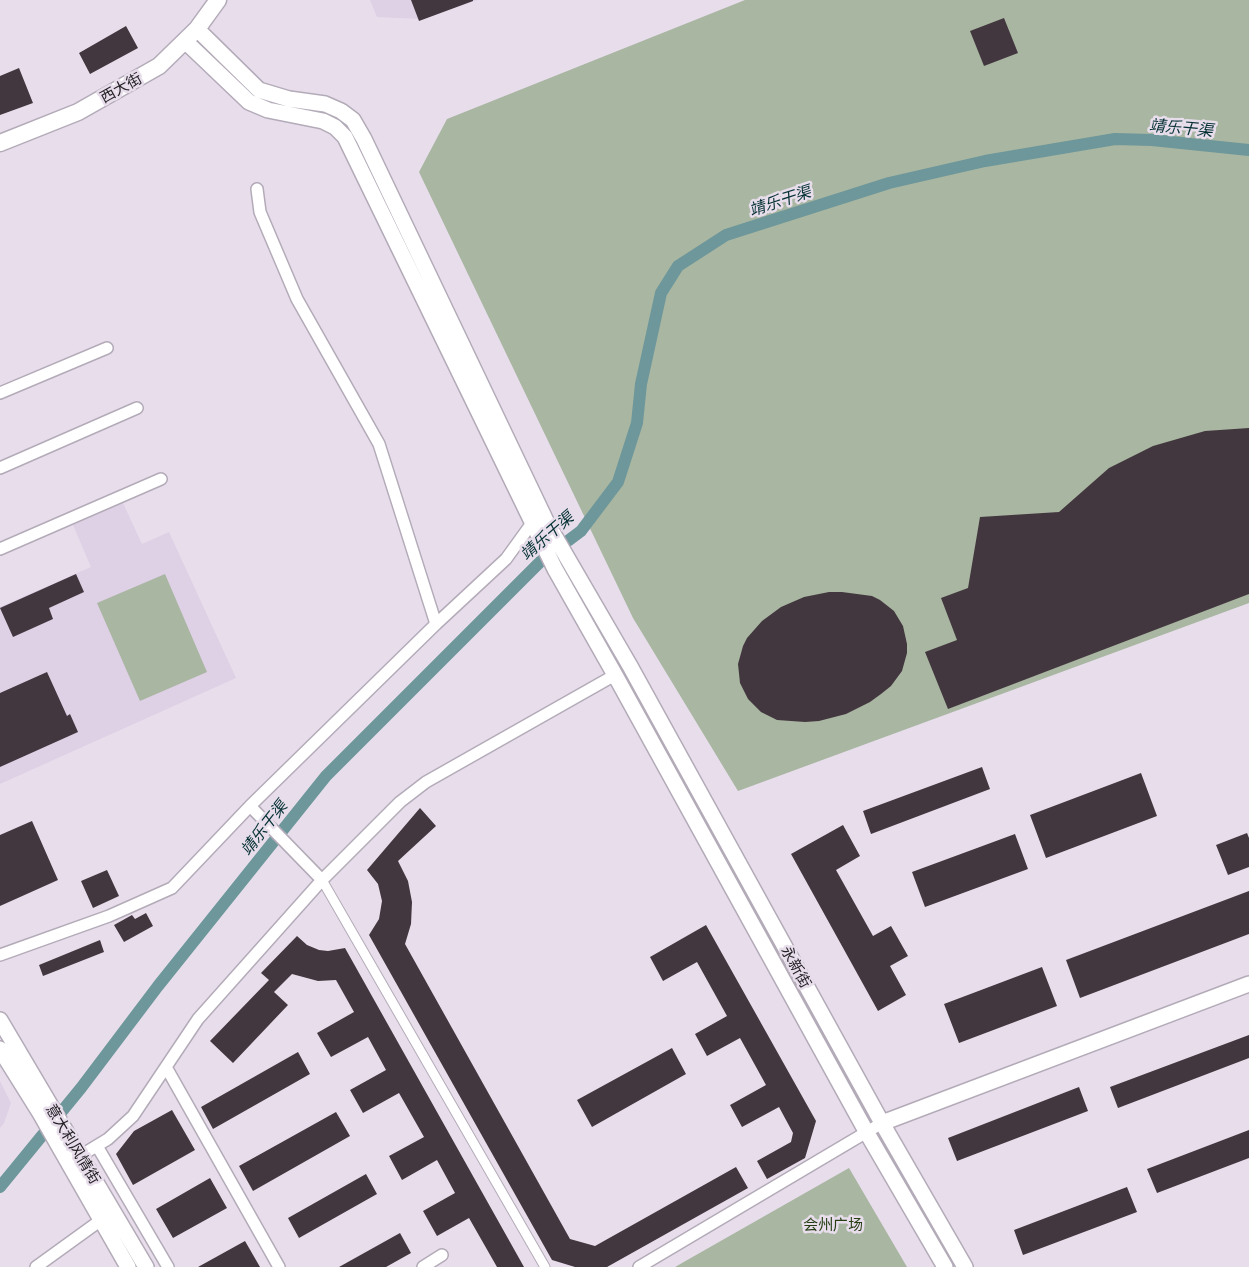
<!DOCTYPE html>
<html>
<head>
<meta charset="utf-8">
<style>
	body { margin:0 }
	canvas { display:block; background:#e7ddeb }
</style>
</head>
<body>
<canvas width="1249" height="1267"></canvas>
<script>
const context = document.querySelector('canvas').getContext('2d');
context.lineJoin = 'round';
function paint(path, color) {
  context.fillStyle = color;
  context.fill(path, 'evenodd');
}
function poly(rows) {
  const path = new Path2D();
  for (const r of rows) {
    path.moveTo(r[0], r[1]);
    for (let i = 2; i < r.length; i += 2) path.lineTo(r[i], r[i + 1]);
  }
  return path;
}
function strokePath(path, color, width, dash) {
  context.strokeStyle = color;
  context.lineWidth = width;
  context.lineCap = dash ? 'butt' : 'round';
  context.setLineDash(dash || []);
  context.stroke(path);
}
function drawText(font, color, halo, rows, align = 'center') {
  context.font = font + ' Commissioner,"Noto Sans SC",sans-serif';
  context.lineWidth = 5;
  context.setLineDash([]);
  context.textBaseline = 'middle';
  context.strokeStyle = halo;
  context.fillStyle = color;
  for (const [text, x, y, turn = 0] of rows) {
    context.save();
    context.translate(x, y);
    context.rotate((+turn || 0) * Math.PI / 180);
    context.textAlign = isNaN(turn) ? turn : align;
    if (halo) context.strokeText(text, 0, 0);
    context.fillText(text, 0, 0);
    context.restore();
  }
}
const built = poly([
	[370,0,478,0,422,19,377,17],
	[123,503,142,544,169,532,236,678,0,784,0,607,91,567,73,525],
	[0,1081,11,1103,4,1123,0,1128]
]);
const green = poly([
	[745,0,1249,0,1249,603,738,791,633,618,419,172,447,119],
	[165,574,207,672,140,701,97,603],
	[849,1168,907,1267,675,1267]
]);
const canal = poly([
	[0,1187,81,1088,158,986,326,776,541,561,581,531,618,482,637,423,641,384,661,293,678,266,726,235,889,183,985,161,1115,139,1152,140,1249,150]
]);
const building = poly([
	[411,0,473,0,473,1,419,21],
	[1004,18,1018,53,984,66,970,31],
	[126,26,138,48,90,74,79,53],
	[19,68,33,103,0,115,0,76],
	[1249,428,1249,594,948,709,925,652,957,640,941,598,968,588,980,517,1059,512,1109,468,1153,446,1205,431],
	[76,574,84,592,49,608,53,619,13,637,0,608],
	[829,592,842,592,872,596,880,600,894,611,903,626,907,644,907,653,902,671,891,686,881,694,870,702,846,714,819,721,805,722,777,720,761,712,748,699,740,683,738,664,743,646,747,638,762,621,781,607,804,597],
	[47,672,67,716,70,714,78,732,0,767,0,693],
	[982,767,990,789,871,834,863,811],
	[1141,773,1157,816,1046,858,1030,815],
	[420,808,436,826,398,861,408,881,412,902,411,924,405,944,570,1239,595,1246,736,1167,748,1188,607,1267,575,1267,552,1260,369,935,379,919,382,901,378,884,367,870],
	[32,821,58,880,0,906,0,835],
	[843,825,860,856,836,870,873,936,891,926,908,956,890,966,906,995,878,1011,791,854],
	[1247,833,1249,838,1249,867,1228,875,1216,845],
	[1015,834,1028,869,925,907,912,872],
	[107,870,119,896,93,908,81,881],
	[1249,891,1249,934,1080,998,1066,960],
	[146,913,153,926,124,942,114,925,132,915,135,919],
	[706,925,816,1121,805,1158,767,1179,757,1161,791,1142,793,1133,779,1107,742,1127,730,1105,766,1085,740,1038,707,1056,695,1034,727,1016,697,962,663,981,650,957],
	[297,936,307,945,319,950,328,951,345,948,524,1267,497,1267,469,1218,437,1236,423,1211,455,1193,437,1160,402,1180,389,1156,424,1137,399,1093,363,1113,350,1090,386,1070,368,1037,331,1057,317,1033,354,1012,336,980,318,981,292,974,274,992,288,1005,233,1063,210,1041,269,980,261,973],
	[100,940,104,952,43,976,39,965],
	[1042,967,1057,1006,959,1043,944,1004],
	[1249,1035,1249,1058,1118,1108,1110,1087],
	[672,1048,686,1074,592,1127,577,1100],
	[298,1052,310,1074,213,1129,201,1107],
	[1079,1087,1088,1111,957,1161,948,1138],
	[172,1110,195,1150,133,1185,116,1154,134,1131],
	[336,1112,350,1136,253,1191,239,1166],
	[1249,1130,1249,1158,1157,1193,1147,1169],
	[366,1174,377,1194,299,1238,288,1218],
	[210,1178,227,1208,173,1238,156,1209],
	[1127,1187,1137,1212,1023,1255,1014,1230],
	[400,1233,411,1253,386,1267,339,1267],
	[245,1241,260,1267,198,1267]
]);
const pedestrian = poly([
	[322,880,545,1267]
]);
const minor = poly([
	[257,189,260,212,297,299,379,444,436,624],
	[0,393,107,348],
	[0,468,137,408],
	[0,549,161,479],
	[250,806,322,880],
	[0,955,109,916,172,888,250,806,436,624,506,559,532,523],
	[166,1067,279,1267],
	[97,1146,168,1267],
	[75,1159,108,1139,133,1116,198,1019,322,880,400,802,426,782,615,675],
	[36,1267,101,1220],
	[423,1267,442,1255],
	[639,1267,882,1123]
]);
const tertiary = poly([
	[197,29,259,90,289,99,325,104,341,111,353,120,364,139,547,523,630,666,882,1123,965,1267],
	[185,41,249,102,268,110,323,121,335,127,345,137,555,569,615,675,867,1133,945,1267],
	[0,1020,146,1267],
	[0,1049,40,1113,128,1267],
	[882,1123,1249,984]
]);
const secondary = poly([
	[0,143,78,112,159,66,197,29,218,0]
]);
const streetNames = [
	["西大街",121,88,-29],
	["永新街",796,967,61],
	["意大利风情街",73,1144,59]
];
const parkNames = [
	["会州广场",833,1225]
];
const waterNames = [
	["靖乐干渠",1181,128,5],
	["靖乐干渠",780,201,-18],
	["靖乐干渠",547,536,-41],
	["靖乐干渠",264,828,-52]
];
paint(built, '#ded0e5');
paint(green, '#a9b6a2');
strokePath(canal, '#6d979a', 12);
paint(building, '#43373f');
strokePath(pedestrian, '#b4abb9', 11);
strokePath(minor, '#b4abb9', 14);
strokePath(tertiary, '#b4abb9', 18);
strokePath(secondary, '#b4abb9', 19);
strokePath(pedestrian, '#fff', 9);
strokePath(minor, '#fff', 11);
strokePath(tertiary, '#fff', 15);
strokePath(secondary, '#fff', 16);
drawText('15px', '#242126', '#e7ddeb', streetNames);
drawText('15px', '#253f13', '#e7ddeb', parkNames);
drawText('italic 16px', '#053134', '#e7ddeb', waterNames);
</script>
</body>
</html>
